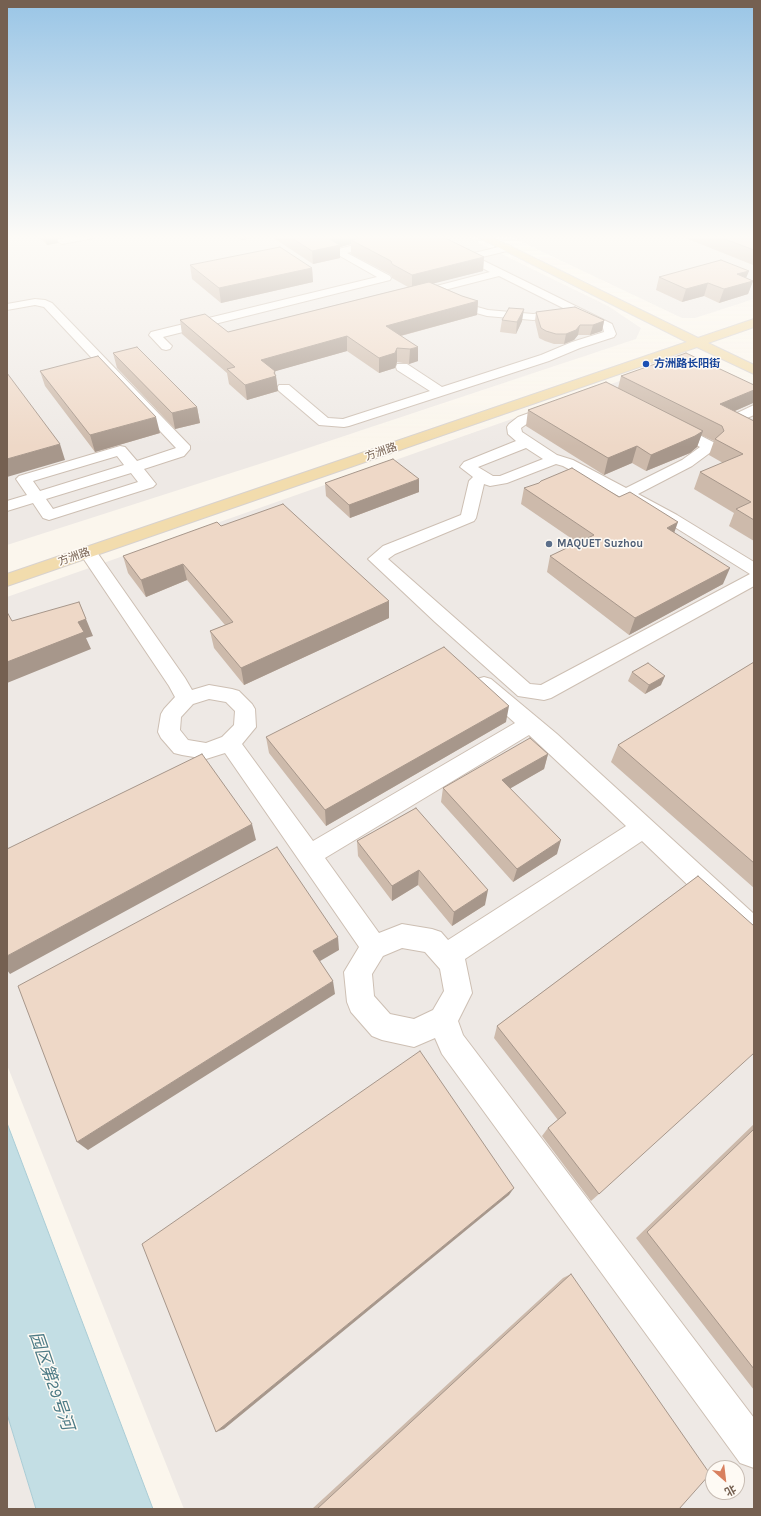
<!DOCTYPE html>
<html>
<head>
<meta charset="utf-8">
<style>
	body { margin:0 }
	#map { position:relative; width:761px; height:1516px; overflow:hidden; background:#fbf6ed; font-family:Karla,"Noto Sans SC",sans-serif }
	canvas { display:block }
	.frame { position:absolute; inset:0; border:8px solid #756051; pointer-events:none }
	.north { position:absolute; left:705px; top:1460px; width:40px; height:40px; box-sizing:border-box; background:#fefaf4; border:1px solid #c7bcb3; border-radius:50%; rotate:152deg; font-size:11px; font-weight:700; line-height:16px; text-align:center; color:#756051 }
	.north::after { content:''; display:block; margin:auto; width:14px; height:18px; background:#d8805f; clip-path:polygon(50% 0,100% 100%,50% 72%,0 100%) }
</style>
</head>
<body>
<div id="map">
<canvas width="761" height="1516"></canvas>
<div class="frame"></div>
<div class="north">北</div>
</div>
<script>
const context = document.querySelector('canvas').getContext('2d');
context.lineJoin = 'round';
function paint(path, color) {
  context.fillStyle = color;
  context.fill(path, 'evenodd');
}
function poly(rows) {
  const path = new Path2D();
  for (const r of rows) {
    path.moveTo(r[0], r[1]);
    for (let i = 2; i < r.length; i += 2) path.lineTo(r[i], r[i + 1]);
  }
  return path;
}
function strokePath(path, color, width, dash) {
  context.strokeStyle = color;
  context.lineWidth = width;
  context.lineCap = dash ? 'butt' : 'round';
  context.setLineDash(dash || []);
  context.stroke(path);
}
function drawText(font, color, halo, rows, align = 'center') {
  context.font = font + ' Karla,"Noto Sans SC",sans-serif';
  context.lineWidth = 3;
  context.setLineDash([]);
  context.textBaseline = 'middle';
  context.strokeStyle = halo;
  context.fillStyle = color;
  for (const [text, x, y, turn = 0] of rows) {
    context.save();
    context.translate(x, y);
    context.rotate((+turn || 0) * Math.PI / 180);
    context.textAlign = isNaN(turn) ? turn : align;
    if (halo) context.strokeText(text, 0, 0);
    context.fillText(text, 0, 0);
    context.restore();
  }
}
const industrial = poly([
	[7,235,463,235,608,306,641,328,636,339,278,458,7,545],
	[507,235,754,235,754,299,695,318,682,318],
	[682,359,702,360,711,364,754,387,754,1509,184,1509,7,1065,7,597],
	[713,1468,737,1468,737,1492,713,1492],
	[7,1414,29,1486,36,1509,7,1509]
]);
const water = poly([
	[7,1123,130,1448,153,1509,36,1509,7,1414,7,1123]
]);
const minor = poly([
	[79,235,99,235,94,238,62,244,57,241,59,239,79,235],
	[418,235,431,235,470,254,507,245,511,246,512,248,511,250,478,258,612,324,616,334,614,337,580,348,549,361,349,426,344,427,319,425,279,391,277,388,279,385,289,385,328,418,343,419,430,391,397,370,396,367,397,364,407,364,442,387,541,355,572,342,604,332,603,328,499,276,425,295,421,294,420,292,421,290,490,272,418,235],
	[380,239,383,240,385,242,383,244,347,253,390,276,391,278,390,280,163,337,172,346,170,349,166,350,162,349,149,335,151,332,377,277,333,252,334,250,380,239],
	[449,296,470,305,488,310,533,314,564,311,568,312,570,314,568,316,564,317,533,320,487,316,462,309,445,301,443,299,449,296],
	[35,299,45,300,52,303,190,446,190,449,184,456,144,469,156,484,153,487,49,520,43,518,33,503,7,511,7,501,27,495,16,479,19,476,120,446,125,447,137,461,176,448,44,307,35,305,7,310,7,304,35,299],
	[117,456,124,465,40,491,33,481,117,456],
	[131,473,138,482,53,509,46,499,131,473],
	[554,404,559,405,561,408,559,411,528,423,521,428,522,432,557,455,573,460,626,488,682,460,700,447,668,430,666,427,668,424,673,423,678,424,715,443,717,446,715,449,692,466,638,494,677,515,754,562,754,586,551,698,544,700,518,696,435,622,368,559,383,546,461,515,469,481,473,477,460,467,464,462,516,441,508,434,507,427,509,424,518,417,554,404],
	[526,448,543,459,500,476,493,476,478,467,526,448],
	[556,464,563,466,665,521,750,574,541,685,530,684,388,559,395,554,474,521,476,518,484,484,490,486,507,483,556,464],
	[754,405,754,415,738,422,733,421,731,418,733,415,754,405],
	[88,547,94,548,185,678,192,690,209,685,232,689,239,691,252,704,255,709,256,727,242,744,313,841,515,723,477,689,474,684,477,679,484,677,491,679,557,734,754,914,754,943,745,940,642,841,465,959,472,993,458,1021,463,1035,754,1418,754,1468,740,1463,442,1054,435,1038,414,1047,382,1040,372,1036,351,1012,347,1002,344,972,359,947,225,753,206,759,182,755,174,753,161,738,158,732,161,714,164,709,175,697,169,686,79,552,82,548,88,547],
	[209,699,226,702,235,711,234,725,222,737,206,743,188,740,180,730,181,717,193,704,209,699],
	[529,735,626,826,448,940,441,932,432,929,402,924,379,933,325,858,529,735],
	[402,948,425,952,440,969,444,991,433,1010,414,1019,390,1014,374,996,372,974,383,956,402,948]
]);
const major = poly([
	[474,235,487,235,698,338,754,319,754,327,708,343,754,365,754,374,697,347,7,586,7,574,687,342,474,235]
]);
const wall = poly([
	[37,235,72,235,58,238,57,240,58,243,47,245],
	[234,235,269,235,241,240],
	[269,235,439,235,484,257,483,271,433,283,462,296,478,301,477,315,401,336,418,361,409,364,397,362,395,368,379,373,347,351,275,371,278,391,247,400,229,384,227,373,182,334,180,320,228,332,408,287,392,278,391,275,351,254,351,244,340,247,340,258,313,264],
	[678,235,754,235,754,264,753,265],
	[190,265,312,268,313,282,221,303,192,279],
	[659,277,746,278,753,281,748,294,719,303,704,296,682,302,656,290],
	[536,312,604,321,602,331,590,335,578,335,574,340,564,344,554,344,545,341,539,338,535,321],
	[502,320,522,321,516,334,500,332],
	[113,353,197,407,200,423,175,429,117,368],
	[40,371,160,433,95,452,45,386],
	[621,376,754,385,754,402,753,403,735,411,754,421,754,541,729,526,734,513,694,489,700,472,723,463,709,455,714,441,701,435,697,447,690,453,646,471,632,463,604,475,526,426,528,410,618,388],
	[325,483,419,492,350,518,326,496],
	[524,488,674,532,723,584,629,635,547,572,550,556,578,543,521,504],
	[221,526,389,601,389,618,244,685,214,648,210,631,225,625,187,580,146,597,128,573,123,556],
	[754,662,754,888,611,762,618,745],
	[632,672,661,685,645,694,628,681],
	[506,722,326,826,269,753,266,737],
	[548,754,544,769,510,788,557,854,513,882,441,802,443,788],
	[416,808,485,905,452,926,418,885,392,901,358,856,357,841],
	[698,876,599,1194,591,1201,542,1136,548,1128,558,1120,494,1038,497,1026],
	[754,1124,754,1390,636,1238],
	[571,1274,679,1509,312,1509,563,1278]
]);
const shadedWall = poly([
	[44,235,72,235,58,238,57,240,58,243,47,245],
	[241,235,269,235,241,240],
	[339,235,392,235,351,240,351,244,340,247,340,258,313,264,312,251,331,240,333,236],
	[484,257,483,271,412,289,412,275],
	[312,268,313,282,221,303,219,288],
	[749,271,744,283,753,281,748,294,719,303,724,289,737,274],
	[708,283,704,296,682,302,686,289],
	[478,301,477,315,385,340,386,326],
	[524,309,522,321,516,334,517,322],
	[604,321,602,331,590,335,593,325],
	[580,325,578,335,574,340,564,344,566,334],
	[347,336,347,351,262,375,261,360],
	[418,347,418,361,409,364,410,349],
	[397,348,397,362,395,368,379,373,379,358],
	[275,371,275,376,276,376,278,391,247,400,245,385,274,373],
	[754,390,754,402,753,403,714,420,720,404],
	[197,407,200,423,175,429,172,413],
	[156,417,160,433,95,452,90,435],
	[703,431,697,447,690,453,646,471,651,455],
	[60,444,65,460,7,477,7,459],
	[637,446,632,463,604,475,608,458],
	[419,479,419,492,350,518,349,505],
	[678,522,672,539,667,528],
	[183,564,187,580,146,597,141,580],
	[730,568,723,584,629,635,635,618],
	[389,601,389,618,244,685,241,668],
	[79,602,93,636,86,638,91,649,7,683,7,662,78,622],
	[665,676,661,685,645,694,649,685],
	[509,706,506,722,326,826,325,810],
	[548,754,544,769,499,795,502,780],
	[252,824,256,840,10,974,7,970,7,956],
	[561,840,557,854,513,882,517,869],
	[419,870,418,885,392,901,392,886],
	[488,890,485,905,452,926,454,912],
	[338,937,339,950,315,964,313,951],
	[333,981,335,994,88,1150,77,1142],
	[514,1188,509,1195,224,1429,216,1432]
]);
const building = poly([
	[287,235,339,235,333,236,331,240,340,245,312,251,287,235],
	[371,235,439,235,484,257,412,275,392,264,391,261,351,240,371,235],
	[714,235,754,235,754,250,714,235],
	[280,247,312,268,219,288,190,265,280,247],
	[721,260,749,271,737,274,753,281,724,289,708,283,686,289,659,277,721,260],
	[429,282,462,296,478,301,386,326,418,347,410,349,397,348,395,353,379,358,347,336,261,360,275,371,274,373,276,376,245,385,227,369,235,367,180,320,205,314,228,332,429,282],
	[575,307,604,320,604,321,593,325,580,325,576,330,566,334,556,334,546,331,541,328,536,312,575,307],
	[509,308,524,309,517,322,502,320,509,308],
	[137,347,197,407,172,413,113,353,137,347],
	[686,353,754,385,754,390,720,404,754,421,754,520,736,509,751,502,700,472,743,454,715,439,724,431,722,426,621,376,686,353],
	[98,356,156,417,90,435,40,371,98,356],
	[7,373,60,444,7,459,7,373],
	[606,382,703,431,695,436,651,455,637,446,608,458,528,410,606,382],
	[393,459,419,479,349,505,325,483,393,459],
	[572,468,619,497,630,492,678,522,667,528,730,568,635,618,550,556,594,535,524,488,539,483,541,481,572,468],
	[283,504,389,601,241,668,210,631,233,622,183,564,141,580,123,556,217,522,221,526,283,504],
	[79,602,86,619,78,622,84,632,7,662,7,612,12,621,79,602],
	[444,647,509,706,325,810,266,737,444,647],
	[754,662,754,863,618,745,754,662],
	[648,663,665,676,649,685,632,672,648,663],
	[530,738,548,754,502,780,561,840,517,869,443,788,530,738],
	[202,754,252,824,7,956,7,849,202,754],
	[416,808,488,890,454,912,419,870,392,886,357,841,416,808],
	[277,847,338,937,313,951,333,981,77,1142,18,986,277,847],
	[698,876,754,926,754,1053,599,1194,548,1128,566,1113,497,1026,698,876],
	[420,1051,514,1188,216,1432,142,1244,420,1051],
	[754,1129,754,1369,647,1232,754,1129],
	[571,1274,710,1474,679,1509,317,1509,571,1274]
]);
const markers = [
	[646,364,4,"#1a4fb4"],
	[549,544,4,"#5c6f8a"]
];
const farTransitnames = [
	["方洲路长阳街",654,364]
];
const farStreetnames = [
	["方洲路",381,452,-19],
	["方洲路",74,557,-19]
];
const farServicenames = [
	["MAQUET Suzhou",557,544]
];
const nearWaternames = [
	["园区第29号河",51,1381,71]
];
paint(industrial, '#eee9e5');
paint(water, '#c3dee4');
strokePath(water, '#aaccd5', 1);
strokePath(minor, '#cdbfb3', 2);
strokePath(major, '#d8d2ce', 2);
paint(minor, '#fff');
paint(major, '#f2dcad');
paint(wall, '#cdbaab');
paint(shadedWall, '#a7978b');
paint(building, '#eed8c7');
strokePath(building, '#a7978b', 1);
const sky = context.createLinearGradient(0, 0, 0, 447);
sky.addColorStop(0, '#99c5e6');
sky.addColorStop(0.53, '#fdfbf7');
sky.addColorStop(1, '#fdfbf700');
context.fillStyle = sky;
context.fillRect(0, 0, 761, 447);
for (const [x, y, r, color] of markers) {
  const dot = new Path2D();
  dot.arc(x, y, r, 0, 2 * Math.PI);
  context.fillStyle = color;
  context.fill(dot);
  strokePath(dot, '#fefaf4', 1.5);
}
drawText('bold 11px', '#164399', '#fefaf4', farTransitnames, 'left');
drawText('11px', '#756051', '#fefaf4', farStreetnames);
drawText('bold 11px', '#4e5e75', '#fefaf4', farServicenames, 'left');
drawText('italic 17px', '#4c7a85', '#fefaf4', nearWaternames);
</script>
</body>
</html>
